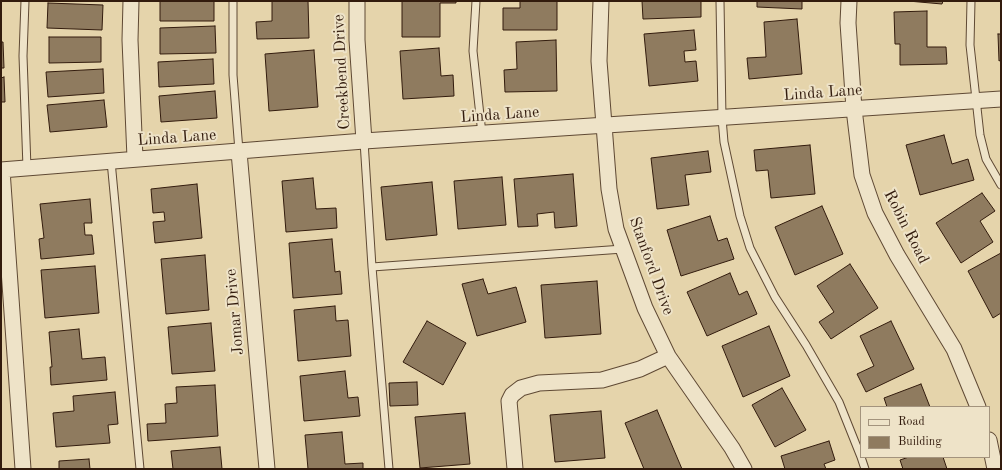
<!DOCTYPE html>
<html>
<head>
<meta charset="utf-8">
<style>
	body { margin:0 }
	#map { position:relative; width:1002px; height:470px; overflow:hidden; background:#e5d4ab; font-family:"Old Standard TT",serif }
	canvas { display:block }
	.frame { position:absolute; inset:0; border:2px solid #321b0d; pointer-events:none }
	.legend { position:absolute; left:860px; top:406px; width:130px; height:52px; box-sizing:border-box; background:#eee3c8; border:1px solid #a3937d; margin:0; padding:5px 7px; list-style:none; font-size:12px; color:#321b0d }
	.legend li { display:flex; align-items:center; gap:8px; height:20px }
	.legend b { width:20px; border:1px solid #a3937d }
</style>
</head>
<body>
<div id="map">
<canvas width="1002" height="470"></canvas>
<div class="frame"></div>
<ul class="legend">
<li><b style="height:5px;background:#eee3c8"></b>Road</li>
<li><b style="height:11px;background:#8f7b5f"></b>Building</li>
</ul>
</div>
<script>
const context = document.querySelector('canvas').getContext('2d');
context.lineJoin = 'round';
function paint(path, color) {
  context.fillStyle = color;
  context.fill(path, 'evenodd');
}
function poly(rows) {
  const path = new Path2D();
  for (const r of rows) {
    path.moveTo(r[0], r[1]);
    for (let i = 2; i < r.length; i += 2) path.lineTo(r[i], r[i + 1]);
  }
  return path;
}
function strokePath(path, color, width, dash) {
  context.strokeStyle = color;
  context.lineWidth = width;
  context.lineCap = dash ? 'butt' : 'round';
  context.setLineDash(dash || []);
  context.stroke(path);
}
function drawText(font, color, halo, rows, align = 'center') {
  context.font = font + ' "Old Standard TT",serif';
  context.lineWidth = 4;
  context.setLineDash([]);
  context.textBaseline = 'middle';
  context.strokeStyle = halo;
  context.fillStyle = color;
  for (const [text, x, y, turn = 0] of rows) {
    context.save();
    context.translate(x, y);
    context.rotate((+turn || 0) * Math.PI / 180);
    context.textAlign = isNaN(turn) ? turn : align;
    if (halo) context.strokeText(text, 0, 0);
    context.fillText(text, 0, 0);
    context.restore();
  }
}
const building = poly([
	[160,1,214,1,214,21,160,21,160,1],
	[272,1,308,1,309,38,257,39,256,22,272,21,272,1],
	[402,1,456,1,456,3,440,3,440,37,402,37,402,1],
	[520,1,557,1,557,30,503,30,503,8,520,8,520,1],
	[642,1,701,1,701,17,643,19,642,1],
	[757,1,802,1,802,9,757,7,757,1],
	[908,1,943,1,942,4,908,1],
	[48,3,103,5,102,30,47,28,48,3],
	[927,11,927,47,946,47,947,64,900,65,900,44,895,44,894,12,927,11],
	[797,19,802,74,749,79,747,58,766,57,764,22,797,19],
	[215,26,216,53,160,54,160,28,215,26],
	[694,30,696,50,684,51,685,62,696,61,698,81,649,86,644,34,694,30],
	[998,34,1001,34,1001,60,999,61,998,34],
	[49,37,101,37,101,62,49,63,49,37],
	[556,40,557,91,505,92,504,70,517,69,516,42,556,40],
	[1,42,3,42,4,68,1,68,1,42],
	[439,48,441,76,453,75,454,96,403,99,400,51,439,48],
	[314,50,318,107,269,111,265,54,314,50],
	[213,59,214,84,159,87,158,62,213,59],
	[103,69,104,93,48,97,46,72,103,69],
	[4,77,5,102,1,102,1,78,4,77],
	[215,91,217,118,161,122,159,96,215,91],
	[104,100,107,127,50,132,47,105,104,100],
	[944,135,952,164,968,159,974,180,920,195,906,145,944,135],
	[810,145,815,194,771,198,768,170,756,171,754,150,810,145],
	[708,151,711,172,685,175,689,205,657,209,651,158,708,151],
	[573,174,577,226,555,228,554,212,537,214,538,226,518,227,514,179,573,174],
	[502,177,506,225,458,229,454,181,502,177],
	[313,178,316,209,336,208,337,228,286,232,282,181,313,178],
	[432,182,437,235,386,240,381,187,432,182],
	[197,184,202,238,155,243,153,222,165,221,164,212,153,213,151,189,197,184],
	[982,193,995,211,980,221,993,242,961,263,936,223,982,193],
	[90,199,92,223,84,223,85,235,92,235,94,254,41,259,39,239,44,238,40,204,90,199],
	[822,206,843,254,795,275,775,227,822,206],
	[710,216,718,241,727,238,734,259,681,276,667,230,710,216],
	[332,239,335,272,340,271,342,294,293,298,289,243,332,239],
	[1001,253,1001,313,993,318,968,271,1001,253],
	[205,255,209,310,166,314,161,259,205,255],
	[850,264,878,308,831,339,819,322,834,312,817,286,850,264],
	[95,266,99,313,45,318,41,270,95,266],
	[730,273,739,295,747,291,757,314,707,336,687,292,730,273],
	[483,279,488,294,516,287,526,322,477,336,462,284,483,279],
	[597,281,601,334,545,338,541,285,597,281],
	[335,306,336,321,348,320,351,356,298,361,294,310,335,306],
	[427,321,466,343,443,385,403,362,427,321],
	[891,321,914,369,866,392,857,374,874,366,860,336,891,321],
	[211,323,215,371,172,374,168,327,211,323],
	[769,326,790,376,743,397,722,346,769,326],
	[79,329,82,359,105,357,107,380,51,385,50,367,52,367,49,332,79,329],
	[345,371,348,398,358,397,360,416,304,421,300,376,345,371],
	[417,382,418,405,390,406,389,383,417,382],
	[921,384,930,407,887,407,884,398,921,384],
	[215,385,218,436,148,441,147,424,166,423,165,404,177,403,176,387,215,385],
	[782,388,806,430,775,447,752,405,782,388],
	[115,392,118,424,108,425,110,443,56,447,53,413,74,411,73,396,115,392],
	[657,410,682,469,644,469,625,423,657,410],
	[601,411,605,458,555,462,550,415,601,411],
	[465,413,470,464,420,468,415,417,465,413],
	[342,432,345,464,363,463,363,469,308,469,305,435,342,432],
	[829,441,835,460,824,464,826,469,785,469,781,456,829,441],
	[220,447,222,469,173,469,171,451,220,447],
	[909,457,943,457,947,469,903,469,900,460,909,457],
	[89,459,90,469,59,469,59,461,89,459]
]);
const lane = poly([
	[25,1,23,56,27,168],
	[233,1,233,75,239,151],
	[476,1,473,51,482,134],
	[720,1,722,118,724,142,740,216,750,248,775,297,806,345,839,402,861,457],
	[971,1,970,45,980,135,986,159,1001,185],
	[364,141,372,267,389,469],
	[111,161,140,469],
	[372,267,623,249],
	[861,457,865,469]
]);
const street = poly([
	[131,1,130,40,135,158],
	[357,1,357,40,364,141],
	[601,1,599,61,609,189,616,229,645,308,668,356,732,448,744,469],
	[849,1,848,23,854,109,862,175,875,213,897,255,954,349,978,407],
	[239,152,267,469],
	[1,170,364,141,1001,99],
	[2,170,23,469],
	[989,440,995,469],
	[515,469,509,401,512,395,521,388,539,383,602,380,640,369,668,356]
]);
const streetNames = [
	["Creekbend Drive",342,72,-93],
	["Linda Lane",823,93,-4],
	["Linda Lane",500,115,-4],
	["Linda Lane",177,138,-4],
	["Robin Road",906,227,63],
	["Stanford Drive",651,266,70],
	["Jomar Drive",235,312,-95]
];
paint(building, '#8f7b5f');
strokePath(building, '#321b0d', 1);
strokePath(lane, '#5f4934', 9);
strokePath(street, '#5f4934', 17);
strokePath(lane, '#eee3c8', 7);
strokePath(street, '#eee3c8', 15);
drawText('16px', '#321b0d', '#eee3c8', streetNames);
</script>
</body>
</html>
